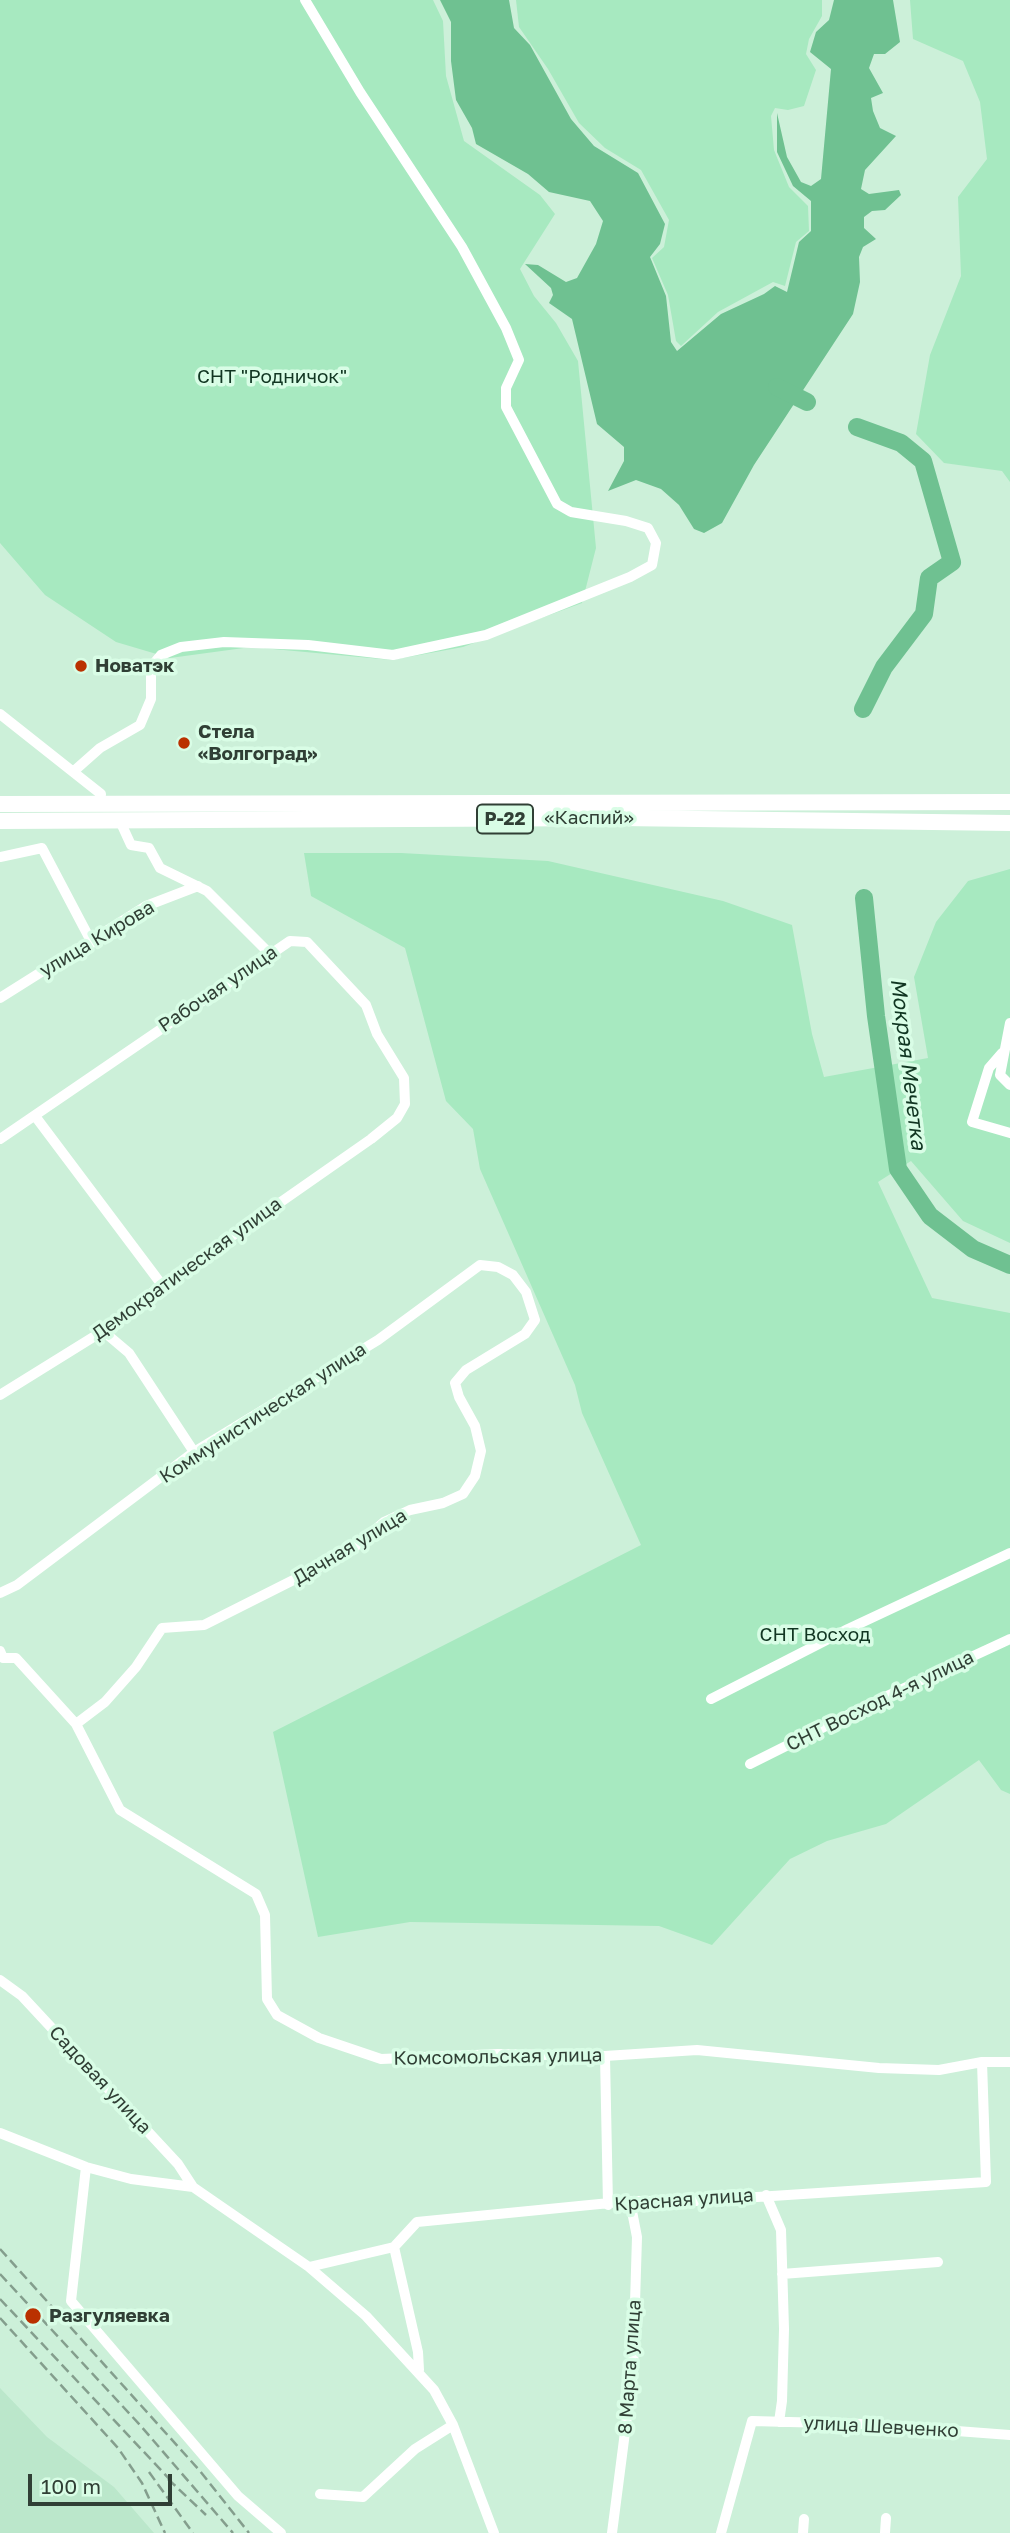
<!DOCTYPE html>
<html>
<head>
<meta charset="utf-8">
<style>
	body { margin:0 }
	#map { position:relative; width:1010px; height:2533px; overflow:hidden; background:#ccf0d9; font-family:"Golos Text",sans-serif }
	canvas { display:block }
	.scale { position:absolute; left:28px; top:2474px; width:144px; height:32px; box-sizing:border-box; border:4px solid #303f35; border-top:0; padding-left:9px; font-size:21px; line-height:24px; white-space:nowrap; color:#303f35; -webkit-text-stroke:5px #d9fde6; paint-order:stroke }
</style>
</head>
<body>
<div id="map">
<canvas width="1010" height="2533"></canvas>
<div class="scale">100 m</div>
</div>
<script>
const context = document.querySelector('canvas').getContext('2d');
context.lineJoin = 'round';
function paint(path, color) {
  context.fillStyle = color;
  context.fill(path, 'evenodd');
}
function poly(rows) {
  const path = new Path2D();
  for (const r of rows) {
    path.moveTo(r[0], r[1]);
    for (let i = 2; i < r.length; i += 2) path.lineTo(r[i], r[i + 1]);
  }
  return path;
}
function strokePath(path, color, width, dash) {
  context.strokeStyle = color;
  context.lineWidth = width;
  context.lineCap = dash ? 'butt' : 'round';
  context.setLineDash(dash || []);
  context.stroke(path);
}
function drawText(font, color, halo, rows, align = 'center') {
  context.font = font + ' "Golos Text",sans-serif';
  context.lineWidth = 7;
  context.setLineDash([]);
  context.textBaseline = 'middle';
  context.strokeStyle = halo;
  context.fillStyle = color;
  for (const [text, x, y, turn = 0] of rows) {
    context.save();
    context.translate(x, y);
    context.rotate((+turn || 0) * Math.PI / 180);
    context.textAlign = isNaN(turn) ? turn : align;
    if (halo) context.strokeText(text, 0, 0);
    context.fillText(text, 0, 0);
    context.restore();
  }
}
const built = poly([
	[0,2388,47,2437,114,2487,154,2533,0,2533]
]);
const green = poly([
	[0,0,433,0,443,21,446,76,464,141,540,195,555,214,520,269,534,296,556,323,578,361,596,548,582,603,463,647,392,660,251,647,170,658,116,642,45,595,0,543],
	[516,0,822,0,822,16,809,39,806,54,816,70,804,106,788,110,775,108,771,116,774,150,789,187,808,206,809,231,796,242,785,286,773,282,718,312,681,346,676,341,668,295,652,258,664,247,669,220,641,170,605,148,579,123,548,69,519,27],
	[910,0,1010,0,1010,482,1002,471,944,463,916,434,930,355,961,276,958,197,987,159,980,102,963,61,913,39],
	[304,853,401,853,548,861,723,901,792,925,812,1034,824,1077,928,1058,914,977,936,922,968,881,1010,869,1010,1243,963,1221,911,1161,878,1182,932,1298,1010,1313,1010,1794,1001,1790,979,1760,886,1824,827,1841,790,1859,712,1945,659,1926,410,1922,318,1937,273,1732,641,1545,582,1413,575,1385,480,1169,473,1129,446,1101,405,948,311,896]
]);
const water = poly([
	[440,0,509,0,514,28,530,45,571,119,594,146,638,173,665,224,660,244,650,257,666,296,671,342,677,351,721,314,764,294,775,286,787,292,799,242,811,231,811,201,793,186,777,152,777,113,787,157,801,182,811,186,821,179,831,69,810,52,816,32,829,20,834,0,893,0,900,42,885,54,874,54,869,68,883,93,871,98,873,111,880,128,896,136,865,170,861,189,869,194,899,190,901,195,885,210,872,211,864,217,864,228,876,239,863,247,859,257,860,282,853,314,754,465,722,523,704,533,694,529,679,505,661,489,636,480,608,491,624,461,624,447,597,424,572,319,549,303,553,295,551,288,525,264,538,265,566,282,577,278,596,244,603,221,590,201,549,192,528,174,476,144,472,128,456,100,451,61,451,22]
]);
const river = poly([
	[777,387,807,402],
	[857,427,901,443,923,461,952,562,929,578,924,614,884,667,863,709],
	[864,898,876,1016,898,1169,930,1216,973,1249,1010,1265]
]);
const minor = poly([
	[0,714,101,794,100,803],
	[74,771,100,748,140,725,151,699,151,667,161,655,181,647,224,642,308,645,393,655,486,635,630,577,652,565,656,543,648,528,626,521,571,512,557,504,506,407,506,388,519,360,506,328,462,247,360,92,305,0],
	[120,821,131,845,149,848,160,868,207,891,269,953],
	[0,857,42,848,92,943],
	[0,998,146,906,198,886],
	[1010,1023,1000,1075,1010,1085],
	[1002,1053,989,1068,972,1122,1010,1133],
	[35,1116,162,1285],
	[0,1139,290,941,307,942,366,1005,377,1034,404,1078,405,1104,397,1118,371,1139,162,1285,103,1331,0,1395],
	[103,1331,129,1353,194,1452],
	[0,1593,17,1585,194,1452,378,1340,480,1265,498,1267,513,1275,526,1292,535,1320,525,1334,466,1370,455,1383,459,1397,475,1426,481,1451,475,1476,463,1494,443,1503,410,1510,384,1522,349,1552,204,1625,162,1628,136,1667,105,1702,76,1724],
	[0,1651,3,1658,16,1658,76,1724,120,1810,256,1894,265,1915,267,1999,277,2015,319,2038,381,2059,498,2054,605,2056,697,2050,879,2068,939,2070,982,2062,1010,2062],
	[711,1699,848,1629,1010,1553],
	[750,1764,874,1702,1010,1639],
	[0,1980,22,1996,178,2164,193,2187],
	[605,2056,608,2205],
	[0,2133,86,2167,131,2179,193,2187,309,2267,366,2316,434,2390,453,2425,494,2533],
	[86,2167,71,2301,238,2496,281,2533],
	[766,2195,781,2230,784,2329,782,2401,779,2422],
	[394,2247,418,2352,419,2370],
	[309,2267,394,2247,417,2222,630,2201,696,2201,986,2182,982,2062],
	[782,2274,938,2262],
	[320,2494,363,2497,415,2449,453,2425],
	[612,2533,633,2370,637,2237,630,2201],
	[721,2533,752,2421,864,2424,1010,2435],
	[803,2533,804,2519],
	[885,2533,886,2518]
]);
const highway = poly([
	[0,804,1010,802],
	[0,821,619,818,1010,823]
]);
const rail = poly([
	[0,2249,200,2471,249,2533],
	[0,2274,140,2425,233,2533],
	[0,2299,175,2485],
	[0,2318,118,2448,142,2483,165,2533],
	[149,2472,193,2533],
	[168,2479,206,2515]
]);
const markers = [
	[81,666,7,"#ba3100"],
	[184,743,7,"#ba3100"],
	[33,2316,9,"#ba3100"]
];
const shields = [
	[505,819,56]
];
const shieldNames = [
	["Р-22",505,819]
];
const parkNames = [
	["СНТ \"Родничок\"",272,377],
	["СНТ Восход",815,1635]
];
const poiNames = [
	["Новатэк",95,666],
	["Стела",198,732],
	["«Волгоград»",198,754],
	["Разгуляевка",49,2316]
];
const streetNames = [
	["«Каспий»",589,818],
	["улица Кирова",97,939,-31],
	["Рабочая улица",218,989,-34],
	["Демократическая улица",187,1269,-36],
	["Коммунистическая улица",263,1413,-33],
	["Дачная улица",350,1547,-31],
	["СНТ Восход 4-я улица",880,1701,-26],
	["Комсомольская улица",498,2057,-1],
	["Садовая улица",100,2080,47],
	["Красная улица",684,2200,-4],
	["8 Марта улица",630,2367,-86],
	["улица Шевченко",881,2427,3]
];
const waterNames = [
	["Мокрая Мечетка",908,1064,83]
];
paint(built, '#bbe7cb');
paint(green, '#a7e9c0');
paint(water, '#6fc191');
strokePath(river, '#6fc191', 18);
strokePath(minor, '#fff', 10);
strokePath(highway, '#fff', 16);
strokePath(rail, '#849e8d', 2.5, [10, 5]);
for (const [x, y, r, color] of markers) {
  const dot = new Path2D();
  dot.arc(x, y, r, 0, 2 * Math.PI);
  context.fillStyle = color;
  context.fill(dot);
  strokePath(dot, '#d9fde6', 2.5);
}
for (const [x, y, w] of shields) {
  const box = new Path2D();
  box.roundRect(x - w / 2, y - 14.5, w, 29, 5);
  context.fillStyle = '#d9fde6';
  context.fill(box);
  strokePath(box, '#303f35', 2);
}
drawText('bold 18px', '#303f35', null, shieldNames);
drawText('19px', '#113622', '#d9fde6', parkNames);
drawText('bold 19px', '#303f35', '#d9fde6', poiNames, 'left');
drawText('19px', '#303f35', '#d9fde6', streetNames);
drawText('italic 21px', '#103521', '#d9fde6', waterNames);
</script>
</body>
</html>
